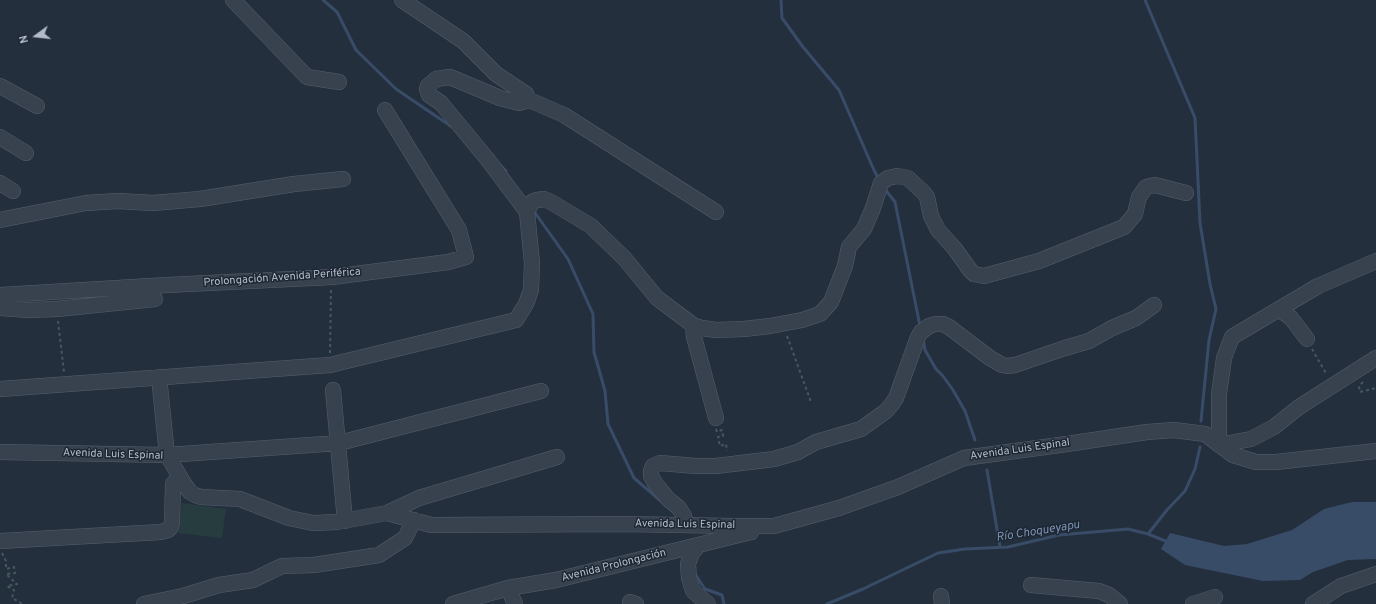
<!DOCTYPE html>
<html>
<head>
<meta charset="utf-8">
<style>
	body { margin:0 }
	#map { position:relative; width:1376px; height:604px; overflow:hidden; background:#242f3e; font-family:Overpass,sans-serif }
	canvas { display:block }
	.north { position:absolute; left:16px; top:16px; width:40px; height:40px; -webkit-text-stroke:3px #1d2633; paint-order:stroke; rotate:255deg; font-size:11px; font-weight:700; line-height:16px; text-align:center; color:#b4bcc9 }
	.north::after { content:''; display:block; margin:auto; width:14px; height:18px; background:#b4bcc9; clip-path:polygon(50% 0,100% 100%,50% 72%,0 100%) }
</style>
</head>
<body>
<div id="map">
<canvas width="1376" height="604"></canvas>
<div class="north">N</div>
</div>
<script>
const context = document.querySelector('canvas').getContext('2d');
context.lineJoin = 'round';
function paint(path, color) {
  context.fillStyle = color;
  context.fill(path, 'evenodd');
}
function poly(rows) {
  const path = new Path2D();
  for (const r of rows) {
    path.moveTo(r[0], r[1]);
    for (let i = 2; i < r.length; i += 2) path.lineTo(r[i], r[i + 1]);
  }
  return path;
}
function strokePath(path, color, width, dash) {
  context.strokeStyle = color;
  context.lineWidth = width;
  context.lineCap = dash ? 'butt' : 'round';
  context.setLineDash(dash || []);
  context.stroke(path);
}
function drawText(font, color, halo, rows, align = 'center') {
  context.font = font + ' Overpass,sans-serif';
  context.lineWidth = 3;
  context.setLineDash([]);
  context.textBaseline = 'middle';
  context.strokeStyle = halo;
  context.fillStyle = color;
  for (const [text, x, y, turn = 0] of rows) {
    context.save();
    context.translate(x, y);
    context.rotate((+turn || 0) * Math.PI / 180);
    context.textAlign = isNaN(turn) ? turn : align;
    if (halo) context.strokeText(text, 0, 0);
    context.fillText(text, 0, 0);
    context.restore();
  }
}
const green = poly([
	[182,503,226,509,222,538,178,533]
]);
const water = poly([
	[1352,502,1376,502,1376,559,1348,560,1313,572,1300,580,1263,581,1185,565,1161,549,1170,533,1224,546,1247,544,1292,530,1324,509]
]);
const stream = poly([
	[323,0,337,12,356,50,396,89,452,127],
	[781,0,782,18,803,47,839,90,873,168,879,180],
	[1145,0,1195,118,1200,223,1210,284,1216,309,1209,340,1201,421],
	[497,162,506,171],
	[884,188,895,202,920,326],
	[533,210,568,259,593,314,594,352,605,391,608,424,634,478,662,502],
	[923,339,925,350,936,369,943,376,953,390,965,411,975,440],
	[987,470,1000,547],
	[1148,534,1167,510,1185,491,1195,469,1200,447],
	[695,574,705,589,722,595,724,604],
	[827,604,863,589,938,553,965,549,1008,547,1059,535,1128,529,1148,534,1168,542]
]);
const path = poly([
	[58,321,64,372],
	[787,336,811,402],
	[1312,349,1327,375],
	[330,353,331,289],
	[1363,382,1359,386,1360,392,1376,388],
	[716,429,717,432,722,430,723,436,718,437,720,446,726,444,727,451],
	[2,553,6,561,6,569,14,567,15,573,6,574,17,584,7,586,14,590,12,598,21,603,20,604]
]);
const minor = poly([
	[233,0,307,77,339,82],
	[402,0,463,41,496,74,526,94,526,101,519,103,500,98,450,77,436,79,428,86,427,89,429,95,441,103,488,160,527,212],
	[0,86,37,106],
	[527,99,564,115,716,212],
	[0,137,26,153],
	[0,183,13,191],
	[0,220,86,203,118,201,153,203,200,199,294,184,343,179],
	[1376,261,1318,286,1232,337,1224,358,1219,394,1219,445,1251,439,1274,427,1299,407,1376,358],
	[0,295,167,285,332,277,448,262,466,257,459,230,385,110],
	[0,308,29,310,57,309,155,299],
	[1279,309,1291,318,1307,339],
	[693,325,694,337,716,418],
	[159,377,167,455,339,443,541,391],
	[0,389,330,365,516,320,526,304,531,290,532,263,527,212,532,202,537,200,544,199,551,202,591,226,625,259,657,298,693,325,702,328,716,330,744,329,770,326,802,320,820,314,831,302,845,266,849,247,864,229,873,208,881,183,888,178,897,176,908,178,924,193,927,197,931,216,938,230,955,249,970,270,974,274,984,276,1039,261,1124,227,1135,214,1139,197,1146,187,1155,185,1186,193],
	[333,390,345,521],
	[0,452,167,455,185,485,190,492,195,495,201,497,240,499,289,518,313,523,337,522,387,513,431,525,626,524,733,526,774,526,839,508,898,487,964,458,1067,444,1147,432,1174,430,1205,434,1233,455,1256,462,1276,462,1376,451],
	[387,513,419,498,557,457],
	[686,524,684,516,679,508,668,499,655,483,651,476,651,471,653,466,660,463,696,466,716,466,774,459,798,452,816,442,861,429,886,411,892,404,896,398,918,337,921,332,929,326,935,324,943,324,949,327,990,358,1002,365,1007,366,1015,365,1065,348,1089,341,1112,328,1136,318,1154,305],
	[0,541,161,532,168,530,171,527,172,522,173,484,179,476],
	[699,545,692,553,688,564,689,578,693,591,708,604],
	[1031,585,1099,591,1109,595,1120,604],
	[508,588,515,604],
	[941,596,942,604],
	[630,602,636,604],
	[144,604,183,596,219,585,253,580,282,566,314,565,379,555,405,538,414,520],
	[453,604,508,588,556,580,751,532],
	[1193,604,1215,597],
	[1313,604,1341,586,1376,574]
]);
const streetNames = [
	["Prolongación Avenida Periférica",282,278,-4],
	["Avenida Luis Espinal",1020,450,-8],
	["Avenida Luis Espinal",113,455,2],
	["Avenida Luis Espinal",685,525,1],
	["Avenida Prolongación",614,566,-14]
];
const waterNames = [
	["Río Choqueyapu",1038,532,-9]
];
paint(green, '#263c3f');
paint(water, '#394c67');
strokePath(stream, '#394c67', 3);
strokePath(minor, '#565f6c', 16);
strokePath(path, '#44595c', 2, [3, 3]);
strokePath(minor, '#38414e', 15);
drawText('11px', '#b4bcc9', '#1d2633', streetNames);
drawText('italic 12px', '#7c92b1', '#1d2633', waterNames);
</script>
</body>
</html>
